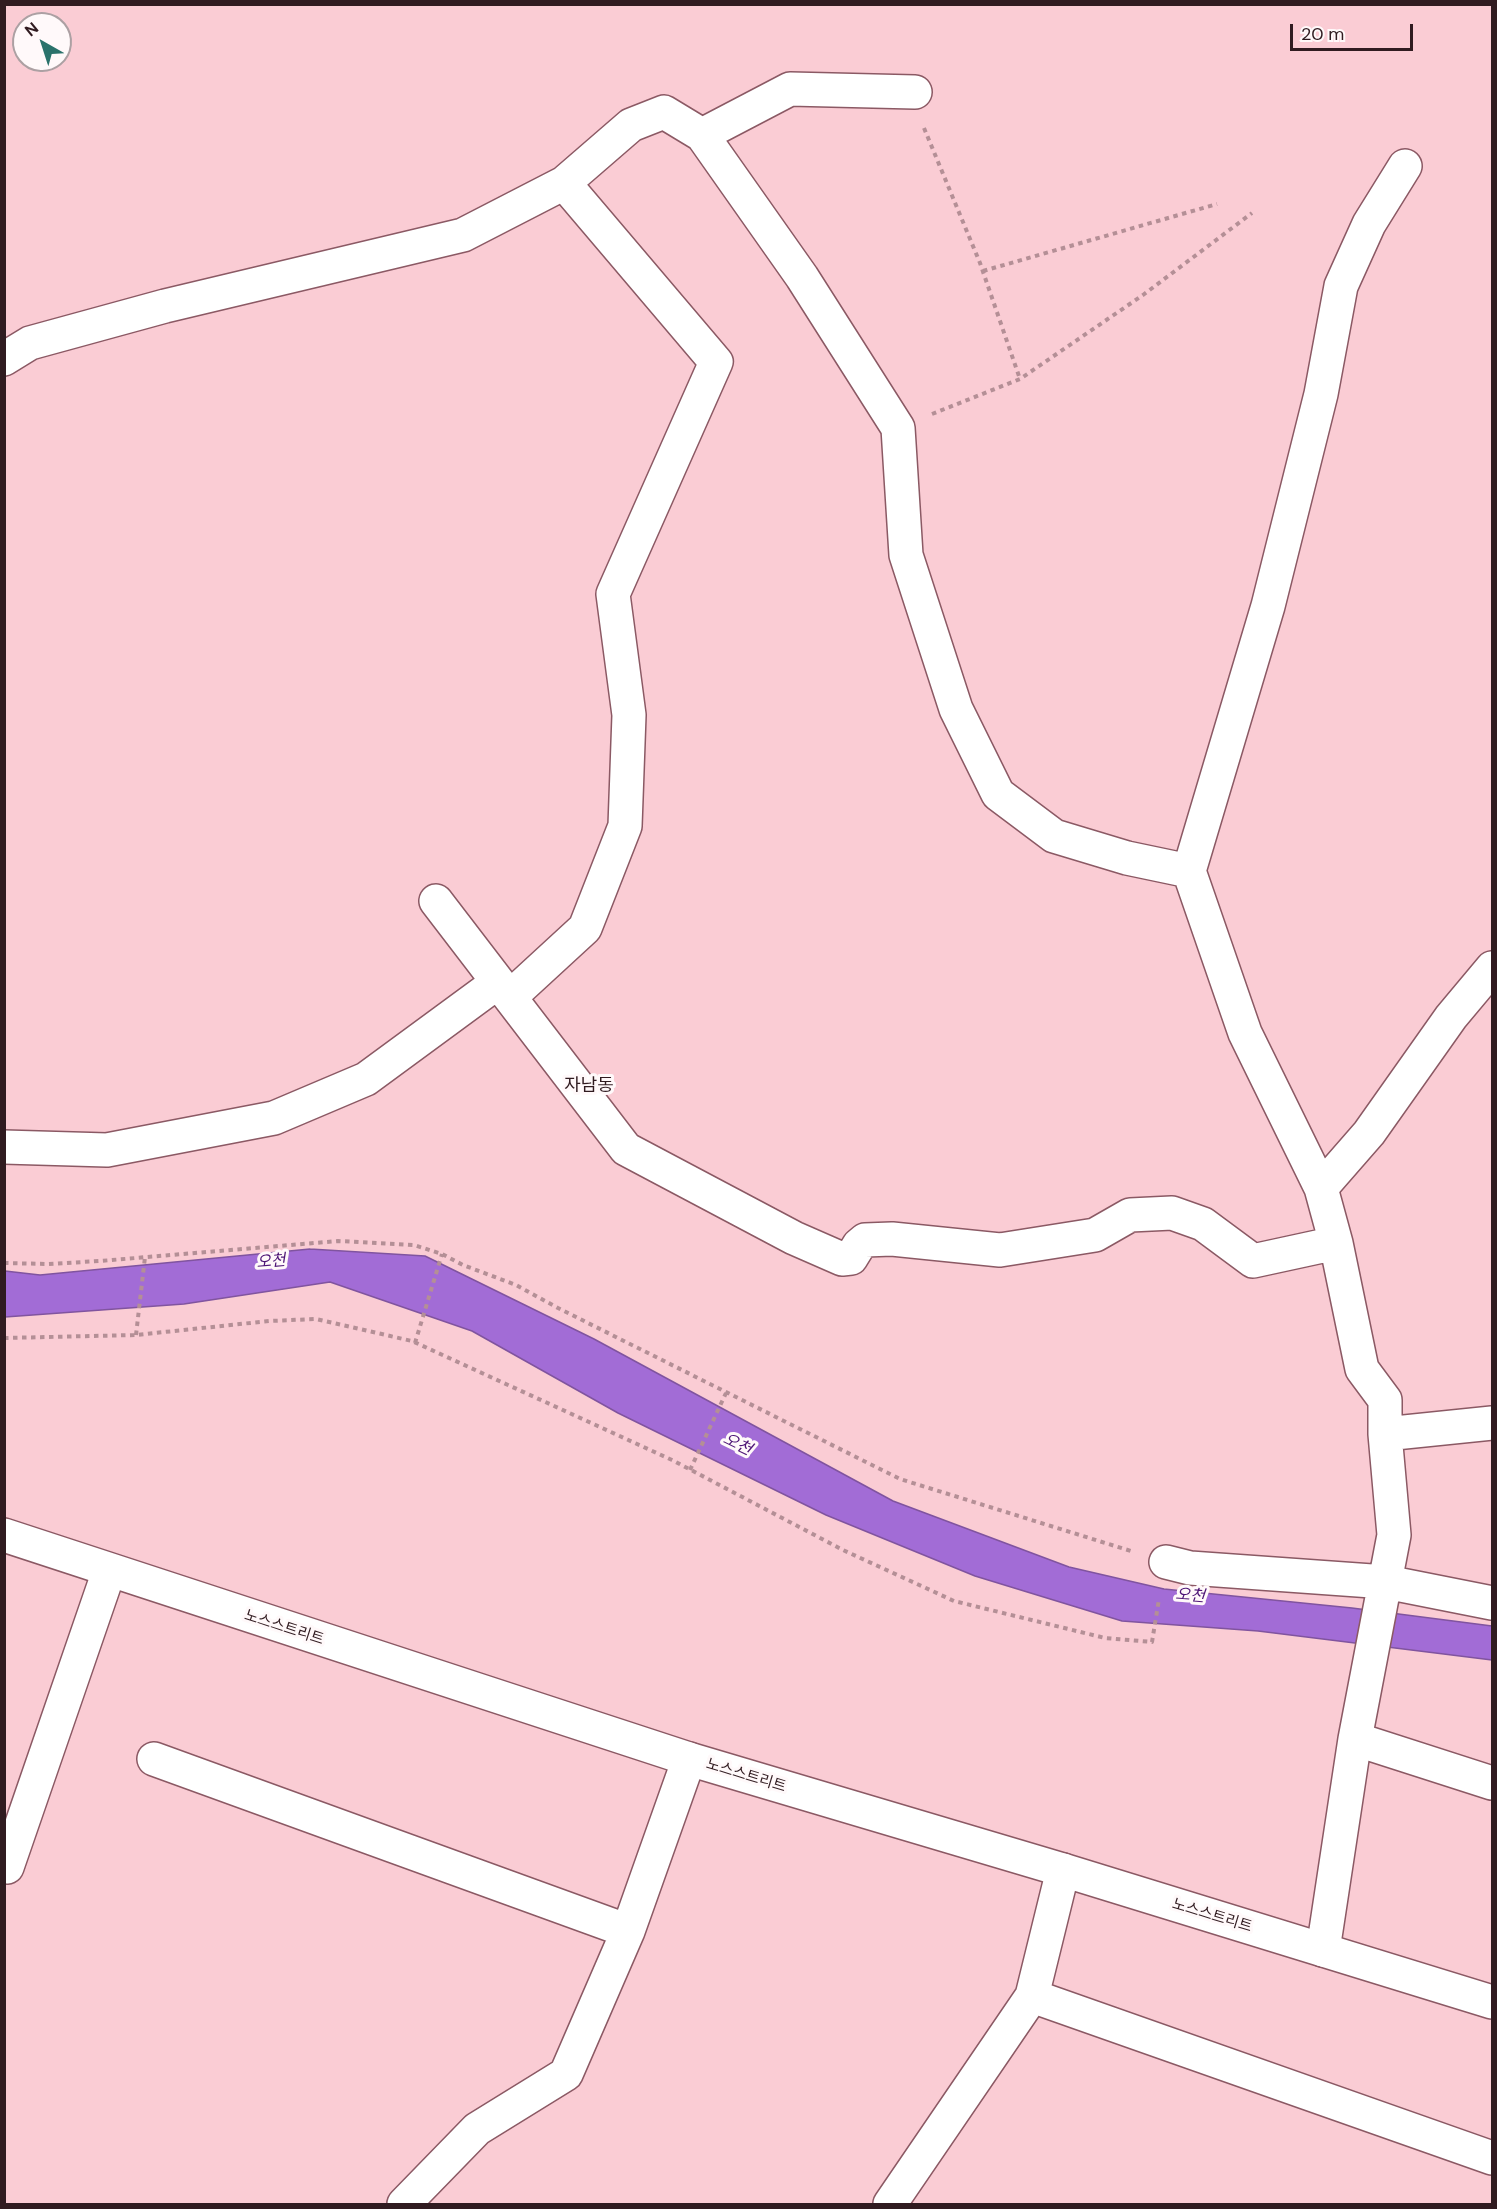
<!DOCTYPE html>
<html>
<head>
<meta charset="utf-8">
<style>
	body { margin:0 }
	#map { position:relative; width:1497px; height:2209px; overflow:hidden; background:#faccd4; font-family:"DM Sans",sans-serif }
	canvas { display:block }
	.frame { position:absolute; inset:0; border:6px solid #301b20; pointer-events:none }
	.north { position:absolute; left:12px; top:12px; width:60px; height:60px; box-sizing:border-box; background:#fff9fa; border:2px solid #aca0a3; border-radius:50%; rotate:321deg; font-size:16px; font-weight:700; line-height:24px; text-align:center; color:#301b20 }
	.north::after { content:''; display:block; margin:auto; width:21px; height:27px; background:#2a726b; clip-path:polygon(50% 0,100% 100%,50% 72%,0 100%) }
	.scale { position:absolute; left:1290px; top:24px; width:123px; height:27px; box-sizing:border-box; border:3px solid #301b20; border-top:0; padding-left:8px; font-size:18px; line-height:21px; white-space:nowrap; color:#301b20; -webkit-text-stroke:4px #fff9fa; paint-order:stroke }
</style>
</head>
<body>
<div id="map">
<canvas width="1497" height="2209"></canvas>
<div class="frame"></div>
<div class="north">N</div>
<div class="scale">20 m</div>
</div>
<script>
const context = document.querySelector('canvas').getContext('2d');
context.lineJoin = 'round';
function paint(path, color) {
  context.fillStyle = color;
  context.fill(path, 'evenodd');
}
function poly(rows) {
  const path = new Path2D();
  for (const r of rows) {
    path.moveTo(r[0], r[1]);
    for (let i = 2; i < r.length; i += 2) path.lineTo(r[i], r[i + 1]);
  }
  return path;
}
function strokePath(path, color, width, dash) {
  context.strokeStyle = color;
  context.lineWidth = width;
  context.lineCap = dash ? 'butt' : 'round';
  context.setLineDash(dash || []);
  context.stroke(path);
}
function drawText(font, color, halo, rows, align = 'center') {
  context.font = font + ' "DM Sans","Noto Sans KR",sans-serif';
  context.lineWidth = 6;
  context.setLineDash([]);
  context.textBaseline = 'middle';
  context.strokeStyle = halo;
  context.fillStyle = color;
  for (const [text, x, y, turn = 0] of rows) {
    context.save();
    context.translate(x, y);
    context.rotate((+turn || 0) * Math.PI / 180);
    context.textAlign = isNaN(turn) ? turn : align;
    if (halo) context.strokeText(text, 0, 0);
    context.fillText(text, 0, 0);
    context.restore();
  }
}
const water = poly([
	[310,1249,425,1256,594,1339,893,1501,1069,1567,1164,1589,1352,1608,1492,1626,1492,1660,1258,1631,1122,1621,975,1576,826,1515,618,1413,472,1331,330,1282,184,1304,5,1317,5,1271,40,1275,310,1249]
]);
const path = poly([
	[924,128,980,263,1020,379],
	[983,271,1217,204],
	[932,414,1020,379,1143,295,1252,213],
	[4,1263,48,1264,100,1261,338,1241,414,1245,442,1254,463,1265,516,1285,558,1308,900,1479,1131,1551],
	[136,1335,145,1257],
	[4,1338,136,1335,269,1321,316,1319,412,1341,672,1460,843,1550,954,1601,1105,1638,1152,1642,1159,1599],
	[415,1343,442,1254],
	[690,1470,726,1393]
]);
const minor = poly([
	[702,135,802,277,898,428,906,555,956,709,998,794,1054,836,1127,858,1189,871,1245,1033,1321,1188,1336,1243,1362,1369,1385,1400,1385,1434,1394,1535,1355,1739,1323,1950],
	[4,359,30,343,165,306,463,235,564,183,631,125,664,112,702,135,790,89,915,92],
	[1189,871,1268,606,1321,394,1341,286,1369,224,1405,166],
	[436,901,626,1149,794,1238,842,1259,851,1258,859,1245,865,1240,892,1239,1000,1250,1095,1235,1130,1215,1172,1213,1203,1224,1253,1261,1336,1243],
	[510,997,585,928,625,826,629,715,613,594,716,362,564,183],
	[4,1147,107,1150,274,1118,366,1079,498,982],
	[1321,1188,1369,1133,1451,1017,1492,968],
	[1385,1434,1492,1423],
	[1166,1562,1190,1568,1386,1582,1492,1603],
	[1355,1739,1492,1783],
	[154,1759,628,1931],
	[7,1867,109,1571],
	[1032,1996,1492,2158],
	[404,2204,477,2129,566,2074,628,1931,689,1759],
	[890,2204,1032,1996,1063,1870]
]);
const major = poly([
	[4,1535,689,1759,1063,1870,1492,2002]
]);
const streetNames = [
	["노스스트리트",284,1628,18],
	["노스스트리트",746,1776,17],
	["노스스트리트",1212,1916,17]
];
const waterNames = [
	["오천",271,1262,-5],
	["오천",737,1445,26],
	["오천",1190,1596,5]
];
const quarterNames = [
	["자남동",589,1086]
];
paint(water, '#a26cd6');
strokePath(water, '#80549f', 1.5);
strokePath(minor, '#8b5964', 36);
strokePath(major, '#8b5964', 36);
strokePath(path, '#b48f96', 4, [4.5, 4.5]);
strokePath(minor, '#fff', 33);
strokePath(major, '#fff', 33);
drawText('15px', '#301b20', '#fff9fa', streetNames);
drawText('italic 16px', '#4d1475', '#fff9fa', waterNames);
drawText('18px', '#301b20', '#fff9fa', quarterNames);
</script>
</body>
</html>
